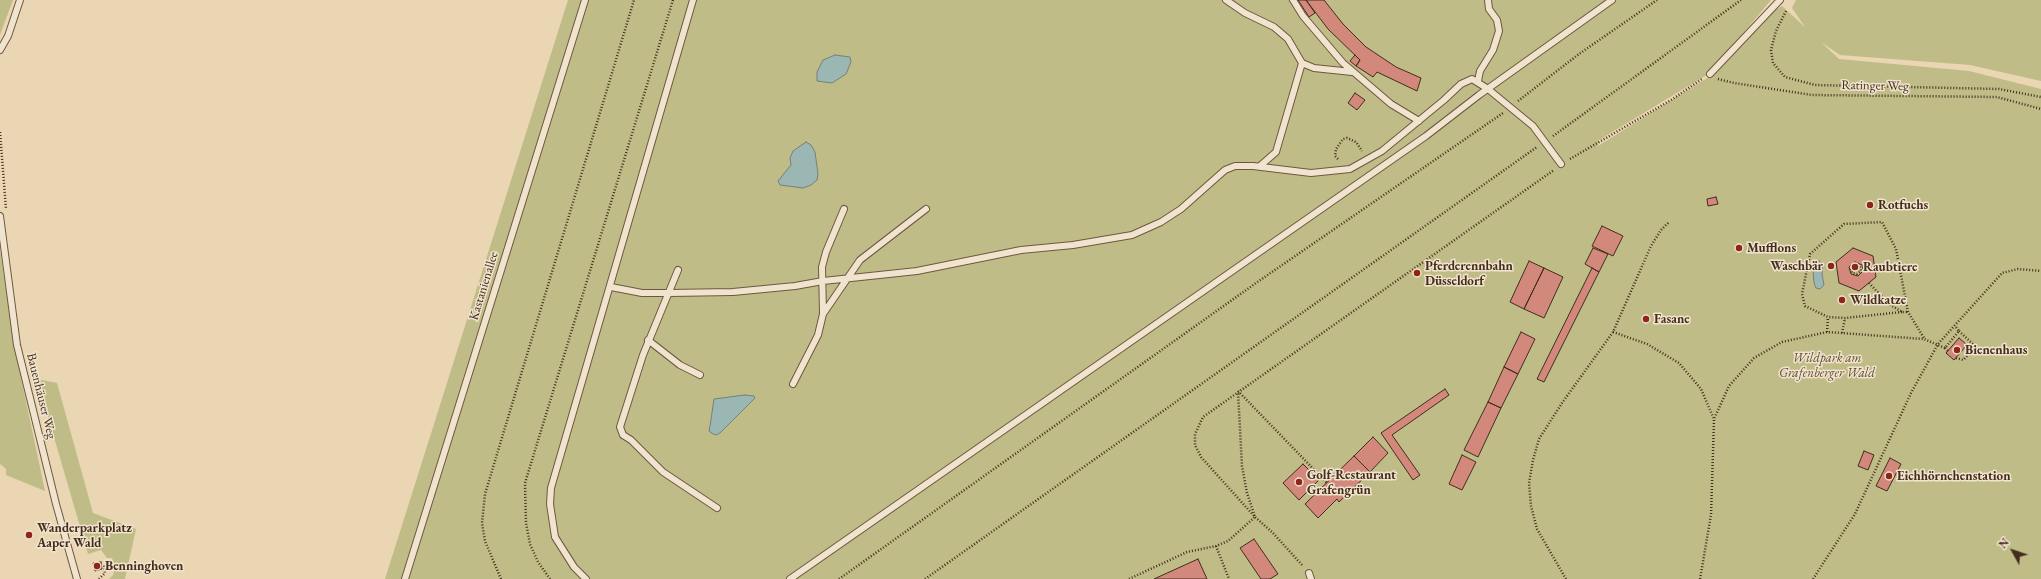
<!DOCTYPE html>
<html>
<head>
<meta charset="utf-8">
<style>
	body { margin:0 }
	#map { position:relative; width:2041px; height:579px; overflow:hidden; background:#ead6b3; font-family:"EB Garamond",serif }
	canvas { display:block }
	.north { position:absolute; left:1993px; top:531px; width:40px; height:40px; -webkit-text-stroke:3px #f1e4ce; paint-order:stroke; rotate:310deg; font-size:11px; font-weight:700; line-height:16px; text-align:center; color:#442d1c }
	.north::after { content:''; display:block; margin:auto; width:14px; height:18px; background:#442d1c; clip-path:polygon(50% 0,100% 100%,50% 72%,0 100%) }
</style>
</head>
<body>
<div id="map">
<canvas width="2041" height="579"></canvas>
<div class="north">N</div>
</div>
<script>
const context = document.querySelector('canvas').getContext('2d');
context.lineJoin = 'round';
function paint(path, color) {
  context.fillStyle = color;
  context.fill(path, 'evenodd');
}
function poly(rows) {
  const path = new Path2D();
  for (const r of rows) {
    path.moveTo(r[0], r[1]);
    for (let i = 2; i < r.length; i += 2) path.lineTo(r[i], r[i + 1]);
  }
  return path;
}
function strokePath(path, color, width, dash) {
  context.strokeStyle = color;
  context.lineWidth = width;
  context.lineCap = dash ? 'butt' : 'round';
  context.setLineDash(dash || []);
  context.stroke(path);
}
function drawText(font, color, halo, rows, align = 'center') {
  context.font = font + ' "EB Garamond",serif';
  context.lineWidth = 3;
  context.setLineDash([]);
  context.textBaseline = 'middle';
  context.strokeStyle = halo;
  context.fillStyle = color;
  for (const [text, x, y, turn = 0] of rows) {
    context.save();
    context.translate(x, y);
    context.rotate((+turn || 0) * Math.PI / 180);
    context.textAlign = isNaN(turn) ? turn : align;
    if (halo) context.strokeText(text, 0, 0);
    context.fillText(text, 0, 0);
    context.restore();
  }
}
const green = poly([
	[0,0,13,0,0,35],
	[568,0,1771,0,1710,73,1599,140,1598,146,1712,75,1775,10,1782,6,1805,27,1792,8,1796,0,2041,0,2041,81,1970,65,1840,55,1821,42,1839,59,1969,71,2041,89,2041,579,385,579],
	[0,249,14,345,45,491,6,475,6,469,0,464],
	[37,379,57,383,93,513,136,529,125,579,109,579,113,575,115,567,112,558,107,558,101,550,88,554]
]);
const water = poly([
	[835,55,850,57,851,62,846,74,832,83,817,81,817,72,823,60,835,55],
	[806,142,811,145,815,152,818,174,817,180,811,185,803,188,780,185,778,181,791,165,790,158,793,151,806,142],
	[1819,261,1823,264,1822,274,1824,285,1820,289,1816,288,1814,283,1813,270,1813,265,1819,261],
	[745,395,754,396,755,398,721,432,717,435,713,434,709,431,710,426,714,399,745,395]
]);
const building = poly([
	[1298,0,1306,0,1315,13,1309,17,1298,0],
	[1306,0,1324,0,1343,24,1366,47,1396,67,1421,78,1417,91,1377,72,1373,77,1356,66,1360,60,1328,29,1306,0],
	[1355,55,1360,60,1356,66,1350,61,1355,55],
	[1355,93,1365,100,1357,110,1348,103,1355,93],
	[1716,197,1718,204,1708,206,1707,199,1716,197],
	[1602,226,1623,236,1613,256,1592,246,1602,226],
	[1593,248,1608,254,1599,272,1585,264,1593,248],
	[1853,248,1873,256,1876,277,1859,291,1839,283,1836,262,1853,248],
	[1855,262,1862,265,1863,271,1858,276,1851,274,1849,267,1855,262],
	[1529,261,1544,268,1524,309,1510,302,1529,261],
	[1544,268,1563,277,1544,318,1524,309,1544,268],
	[1592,268,1599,272,1544,382,1537,379,1592,268],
	[1521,332,1535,339,1518,374,1504,367,1521,332],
	[1959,338,1967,345,1954,360,1946,353,1959,338],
	[1504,367,1518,374,1501,408,1488,402,1504,367],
	[1445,389,1449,395,1392,435,1420,475,1413,480,1381,433,1445,389],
	[1488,402,1501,408,1478,457,1464,450,1488,402],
	[1373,437,1388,453,1370,472,1354,456,1373,437],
	[1864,451,1874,455,1868,470,1858,466,1864,451],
	[1462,455,1476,462,1462,490,1449,484,1462,455],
	[1354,456,1370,472,1339,502,1337,499,1318,518,1305,504,1354,456],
	[1890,458,1901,464,1887,491,1876,486,1890,458],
	[1303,464,1319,480,1299,500,1283,483,1303,464],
	[1254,539,1278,574,1270,579,1261,579,1240,548,1254,539],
	[1198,559,1207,579,1154,579,1198,559],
	[101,562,102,569,95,571,93,563,101,562]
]);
const path = poly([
	[1786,11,1776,31,1771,50,1773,63,1785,77,1815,85,1999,89,2041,97],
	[1718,79,1734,83,1812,95,1997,97,2041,109],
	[1518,101,1579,54,1657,0],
	[0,132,6,209],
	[1553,136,1741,0],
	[1338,159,1335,156,1336,149,1343,139,1347,138,1356,142,1362,151],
	[1570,159,1671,100,1702,79],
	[1855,264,1860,266,1861,271,1857,274,1852,273,1851,268,1855,264],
	[1869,283,1889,304,1902,312,1908,312],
	[1902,312,1845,318,1828,317,1805,306,1802,294,1810,254,1844,224,1882,222,1896,249,1908,312,1924,338],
	[1613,332,1647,344,1679,363,1701,389,1714,419],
	[1827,332,1828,317],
	[1842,333,1845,318],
	[1945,348,1948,351],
	[1956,358,1963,360,1976,347,1959,331],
	[1238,391,1327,483],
	[1216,546,1229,579],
	[1302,565,1273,533,1255,517,1201,457,1195,445,1195,434,1203,417,1554,170],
	[99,579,105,573,104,564],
	[501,579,485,541,482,523,485,494,634,0],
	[550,579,538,562,530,544,526,523,525,483,673,0],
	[839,579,1256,283,1503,113],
	[925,579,1537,147],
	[1129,579,1187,552,1216,546,1228,541,1255,517,1247,493,1242,466,1238,392],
	[1566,579,1537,529,1531,506,1529,483,1533,460,1539,439,1562,403,1613,332,1651,246,1661,230,1669,222],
	[1700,579,1711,515,1714,419,1729,386,1754,358,1782,342,1827,332,1924,339,1945,348,1959,331,1955,326],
	[1813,579,1855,514,1911,393,1938,344,2002,273,2018,269,2041,271]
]);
const service = poly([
	[1226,0,1245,13,1274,27,1288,39,1302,63,1314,68,1352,72],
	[1293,0,1303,16,1343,63,1391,104,1419,121],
	[0,50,8,36,20,0],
	[1710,74,1780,0],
	[1478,81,1480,71,1493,50,1499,31,1497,20,1489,9,1488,0],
	[1260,166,1276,152,1302,63],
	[844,209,826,252,822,267,823,314,860,260,926,209],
	[0,216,17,345,56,504,77,579],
	[678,270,643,355,620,427,623,435,631,440,663,472,717,508],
	[611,287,642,293,669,293,733,292,795,286,823,281,917,271,1021,250,1073,245,1132,235,1161,222,1181,209,1225,170,1235,166,1253,166,1311,173,1350,169,1382,151,1444,100,1461,84,1472,79,1488,89,1533,126,1561,164],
	[648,340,680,365,700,375],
	[793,384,818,335,823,314],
	[1309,573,1311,579],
	[405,579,585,0],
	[586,579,574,567,555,537,550,504,551,488,693,0],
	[790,579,1426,136,1479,95,1612,0]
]);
const markers = [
	[1870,205,4,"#8f2418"],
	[1739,248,4,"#8f2418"],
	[1831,266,4,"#8f2418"],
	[1855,267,4,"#8f2418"],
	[1417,273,4,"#8f2418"],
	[1842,300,4,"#8f2418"],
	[1646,319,4,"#8f2418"],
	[1957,350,4,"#8f2418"],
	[1889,476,4,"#8f2418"],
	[1299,482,4,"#8f2418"],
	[29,535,4,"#8f2418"],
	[97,566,4,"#8f2418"]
];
const streetNames = [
	["Ratinger Weg",1875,86,1],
	["Kastanienallee",484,286,-73],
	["Bauenhäuser Weg",41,396,76]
];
const poiNames = [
	["Rotfuchs",1878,205],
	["Mufflons",1747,248],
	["Pferderennbahn",1425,266],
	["Düsseldorf",1425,281],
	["Waschbär",1823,266,"right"],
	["Raubtiere",1863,267],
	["Wildkatze",1850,300],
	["Fasane",1654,319],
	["Bienenhaus",1965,350],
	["Golf-Restaurant",1307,475],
	["Grafengrün",1307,490],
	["Eichhörnchenstation",1897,476],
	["Wanderparkplatz",37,528],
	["Aaper Wald",37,543],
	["Benninghoven",105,566]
];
const parkNames = [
	["Wildpark am",1827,358],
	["Grafenberger Wald",1827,373]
];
paint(green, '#bfbc87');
paint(water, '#9ab7b4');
strokePath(water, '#788077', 1);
paint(building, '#d2897c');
strokePath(building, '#442d1c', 1);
strokePath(service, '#6e5742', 8);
strokePath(path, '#442d1c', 2.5, [1, 2]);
strokePath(service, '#f1e4ce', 6);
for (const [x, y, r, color] of markers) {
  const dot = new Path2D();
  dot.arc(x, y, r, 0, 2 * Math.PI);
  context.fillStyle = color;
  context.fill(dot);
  strokePath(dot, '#f1e4ce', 1.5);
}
drawText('13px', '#442d1c', '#f1e4ce', streetNames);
drawText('bold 13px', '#442d1c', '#f1e4ce', poiNames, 'left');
drawText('italic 13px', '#5d4a31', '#f1e4ce', parkNames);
</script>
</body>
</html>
